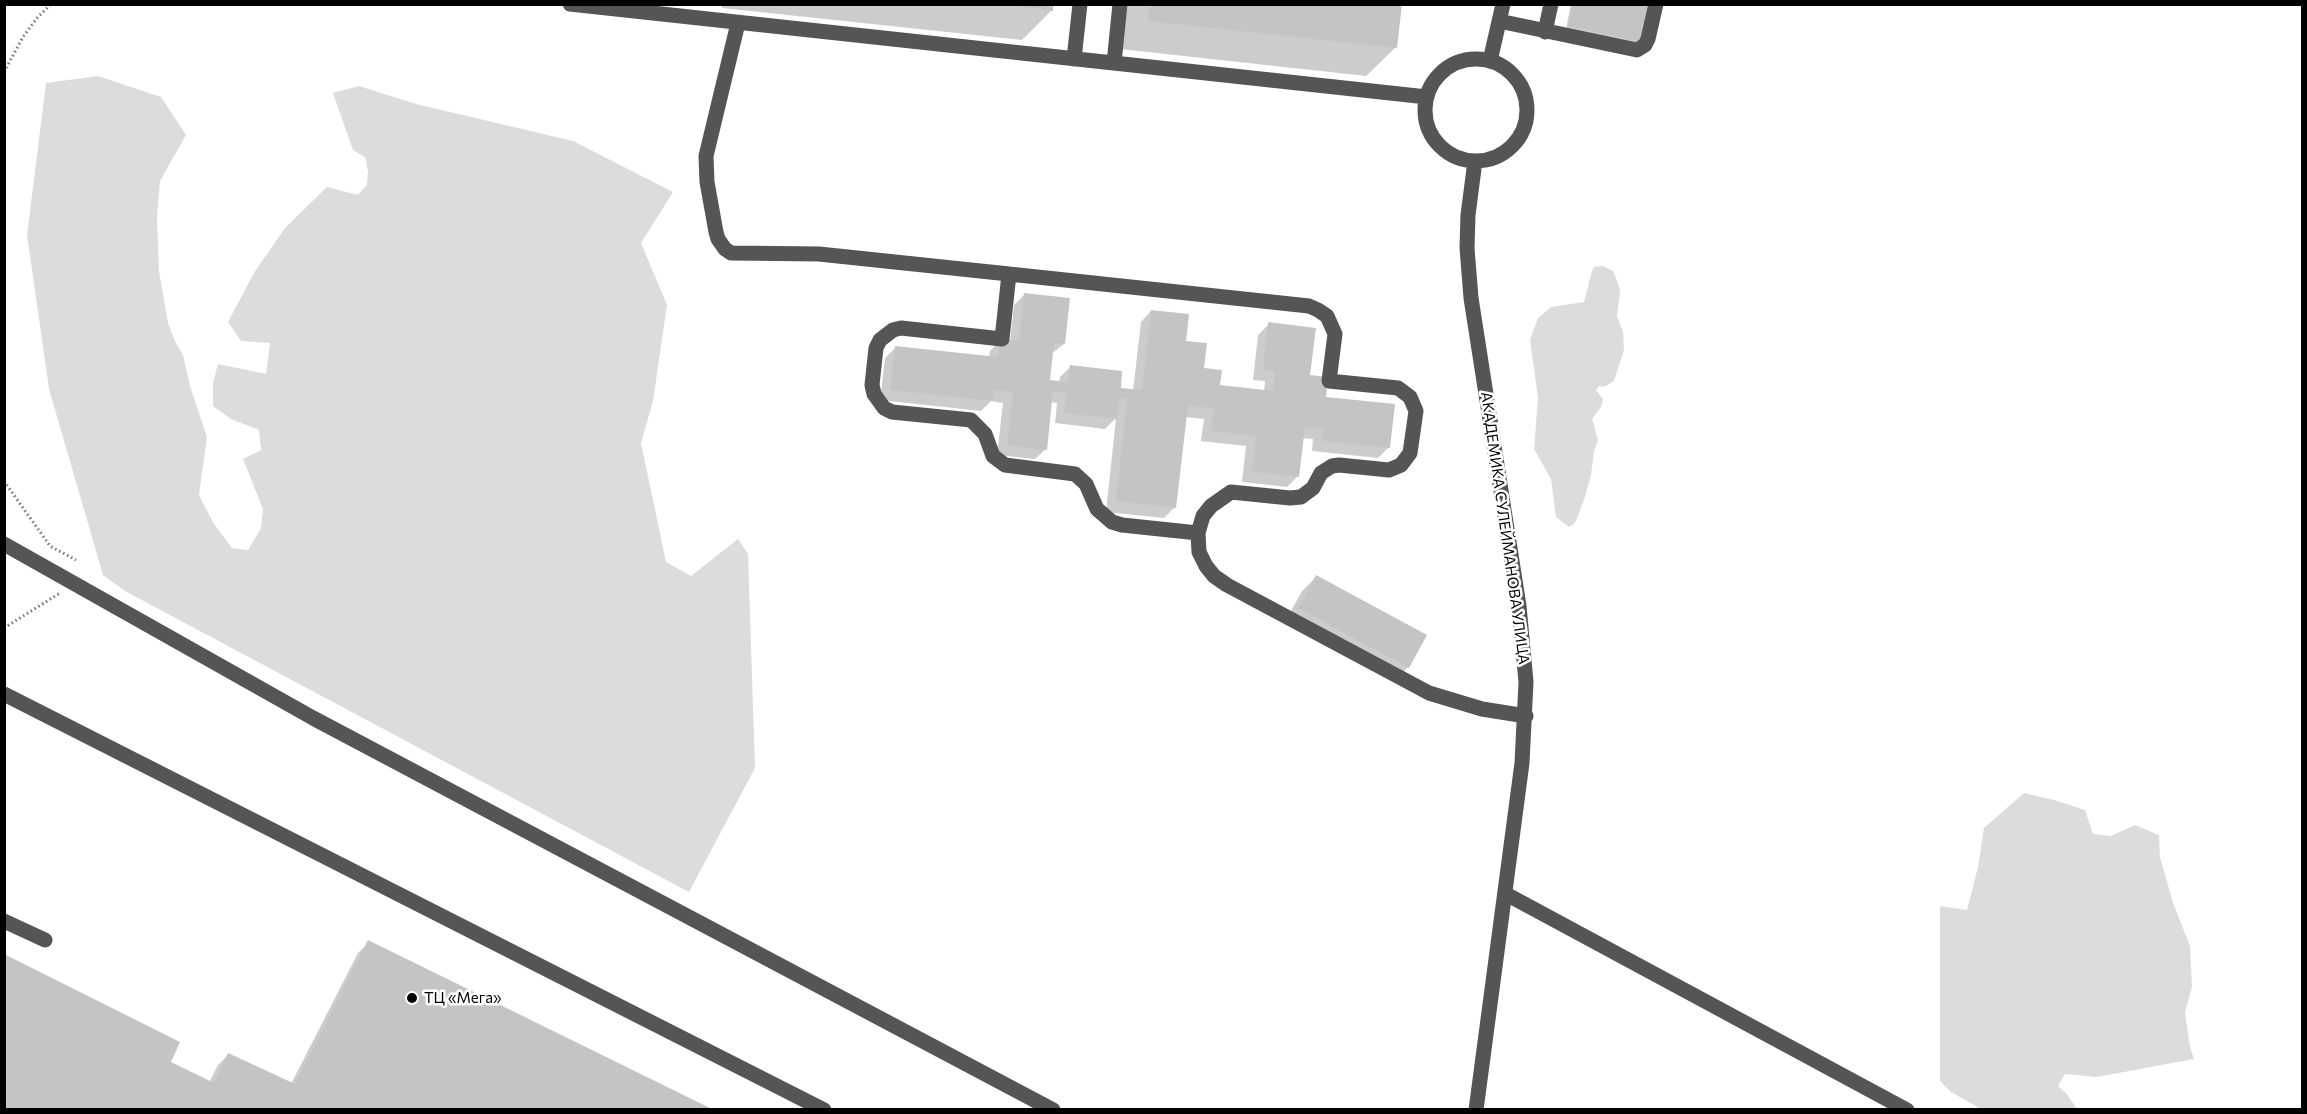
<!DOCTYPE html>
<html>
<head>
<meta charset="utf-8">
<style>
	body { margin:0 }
	#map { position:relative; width:2307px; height:1114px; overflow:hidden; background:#fff; font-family:Commissioner,sans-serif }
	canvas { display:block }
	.frame { position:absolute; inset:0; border:6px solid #000; pointer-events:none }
</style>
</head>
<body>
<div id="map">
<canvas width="2307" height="1114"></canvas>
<div class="frame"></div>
</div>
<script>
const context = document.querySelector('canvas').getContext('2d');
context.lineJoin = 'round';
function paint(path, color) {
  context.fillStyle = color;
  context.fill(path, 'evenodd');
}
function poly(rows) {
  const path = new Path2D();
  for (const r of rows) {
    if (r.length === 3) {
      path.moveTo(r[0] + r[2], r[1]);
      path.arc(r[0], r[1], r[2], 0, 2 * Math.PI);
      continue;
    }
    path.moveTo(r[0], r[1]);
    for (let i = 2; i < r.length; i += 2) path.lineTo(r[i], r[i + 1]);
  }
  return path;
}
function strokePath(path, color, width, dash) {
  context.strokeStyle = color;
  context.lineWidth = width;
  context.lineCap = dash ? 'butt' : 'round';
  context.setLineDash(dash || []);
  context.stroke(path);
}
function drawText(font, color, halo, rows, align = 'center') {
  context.font = font + ' Commissioner,sans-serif';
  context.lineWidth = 5;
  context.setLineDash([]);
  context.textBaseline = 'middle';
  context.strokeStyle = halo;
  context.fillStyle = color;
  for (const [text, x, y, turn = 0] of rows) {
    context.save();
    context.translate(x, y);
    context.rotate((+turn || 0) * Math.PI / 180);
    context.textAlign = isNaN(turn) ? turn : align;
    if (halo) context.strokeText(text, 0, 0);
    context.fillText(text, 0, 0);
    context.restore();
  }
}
const green = poly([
	[98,76,161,97,186,135,160,181,157,217,159,271,168,323,175,341,183,355,190,386,207,437,199,495,214,524,232,548,248,550,261,528,263,509,243,459,261,450,259,430,231,419,213,406,213,383,218,364,266,374,270,343,241,341,228,322,254,273,285,228,327,187,358,195,367,185,368,171,365,157,353,150,333,93,359,86,416,104,573,141,673,192,641,243,667,305,653,401,641,443,666,562,691,576,738,539,748,554,755,768,689,892,125,591,103,575,49,389,27,235,46,83],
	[1603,266,1613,271,1619,286,1620,292,1617,316,1623,332,1624,350,1614,381,1604,387,1599,386,1596,390,1603,399,1601,407,1592,419,1598,440,1594,451,1591,475,1585,497,1577,518,1574,524,1569,527,1556,517,1551,479,1534,449,1538,398,1530,340,1538,318,1551,307,1584,302,1592,271,1594,267],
	[2024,793,2054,800,2085,810,2093,834,2111,836,2135,825,2159,835,2160,857,2173,903,2190,946,2192,987,2185,1012,2190,1047,2194,1059,2097,1077,2065,1074,2058,1086,2067,1094,2077,1109,1981,1109,1951,1092,1940,1081,1940,906,1967,910,1978,867,1984,828]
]);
const shadow = poly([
	[722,4,1052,4,1051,11,1022,40,722,8],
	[1125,4,1400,4,1396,47,1366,76,1120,49],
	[1571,4,1648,4,1636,44,1566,29],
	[1024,295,1064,344,1051,354,1048,382,1059,383,1060,377,1070,367,1119,389,1133,391,1141,322,1151,311,1184,342,1202,369,1218,387,1264,392,1265,381,1253,380,1258,335,1269,324,1324,398,1389,447,1378,458,1312,451,1313,439,1302,438,1298,476,1287,487,1242,482,1246,446,1201,441,1204,419,1185,417,1175,507,1164,518,1106,512,1116,418,1105,429,1055,423,1057,403,1051,402,1046,449,1035,459,997,455,1003,403,991,401,981,411,880,400,885,358,895,348,989,358,990,351,1000,340,1010,342,1014,305],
	[1316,577,1408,667,1394,681,1285,622,1302,591],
	[369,942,710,1110,4,1110,169,1063,209,1083,218,1065,228,1055,291,1084,358,953]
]);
const building = poly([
	[1003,4,1053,4,1053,11],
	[1150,4,1402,4,1397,48,1148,21],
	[1573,4,1649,4,1641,42,1568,26],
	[1024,293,1070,298,1065,344,1054,343,1050,380,1068,382,1070,365,1122,371,1121,388,1142,390,1151,310,1189,314,1186,341,1207,343,1204,368,1222,370,1220,385,1273,391,1275,371,1263,370,1268,322,1316,328,1310,375,1328,377,1326,397,1395,404,1390,448,1322,441,1323,429,1305,427,1299,477,1252,472,1256,436,1211,431,1214,408,1188,406,1176,508,1116,501,1127,399,1119,398,1117,419,1064,413,1067,393,1053,391,1047,450,1007,445,1013,392,994,390,993,401,890,390,895,346,998,357,1000,339,1019,341],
	[1316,575,1427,635,1409,668,1298,608],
	[368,940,714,1110,4,1110,4,954,180,1042,171,1062,214,1083,228,1053,295,1084]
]);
const path = poly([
	[4,72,23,37,37,18,51,4],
	[4,481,50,546,76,560],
	[4,628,60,593]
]);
const minor = poly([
	[570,4,1427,97],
	[1499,21,1637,50,1645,45,1648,39,1656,4],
	[738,23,706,156,707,182,716,232,718,239,725,249,731,253,819,254,1009,274,1309,306,1318,310,1327,316,1335,334,1329,381,1398,388,1410,397,1416,411,1410,453,1401,465,1389,470,1339,465,1332,466,1321,473,1313,488,1301,497,1290,498,1231,492,1211,506,1203,516,1198,533,1122,525,1112,522,1097,509,1086,484,1075,474,1005,465,993,456,985,434,971,420,892,412,884,408,874,394,872,385,876,348,880,340,893,330,901,328,1002,339,1009,274],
	[1545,32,1551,4],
	[1074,59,1080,4],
	[1476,110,51],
	[1490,61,1503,4],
	[1114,63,1120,4],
	[1475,161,1468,215,1467,248,1471,298,1519,606,1526,682,1522,763,1476,1110],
	[1198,533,1199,552,1206,566,1214,576,1227,585,1429,693,1482,709,1526,716],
	[4,544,313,718,1053,1110],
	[4,694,824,1110],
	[1506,894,1907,1110],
	[4,921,45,940]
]);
const markers = [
	[412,998,6,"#000"]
];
const streetNames = [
	["АКАДЕМИКА СУЛЕЙМАНОВА УЛИЦА",1505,528,82]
];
const poiNames = [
	["ТЦ «Мега»",424,998]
];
paint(green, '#dcdcdc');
paint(shadow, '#0003');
paint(building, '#c4c4c4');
strokePath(path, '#777', 3, [1.5, 3]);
strokePath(minor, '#555', 15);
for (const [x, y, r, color] of markers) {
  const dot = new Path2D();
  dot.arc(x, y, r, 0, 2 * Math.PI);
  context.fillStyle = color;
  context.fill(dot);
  strokePath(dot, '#fff', 2);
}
drawText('15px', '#000', '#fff', streetNames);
drawText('15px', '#000', '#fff', poiNames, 'left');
</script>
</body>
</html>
